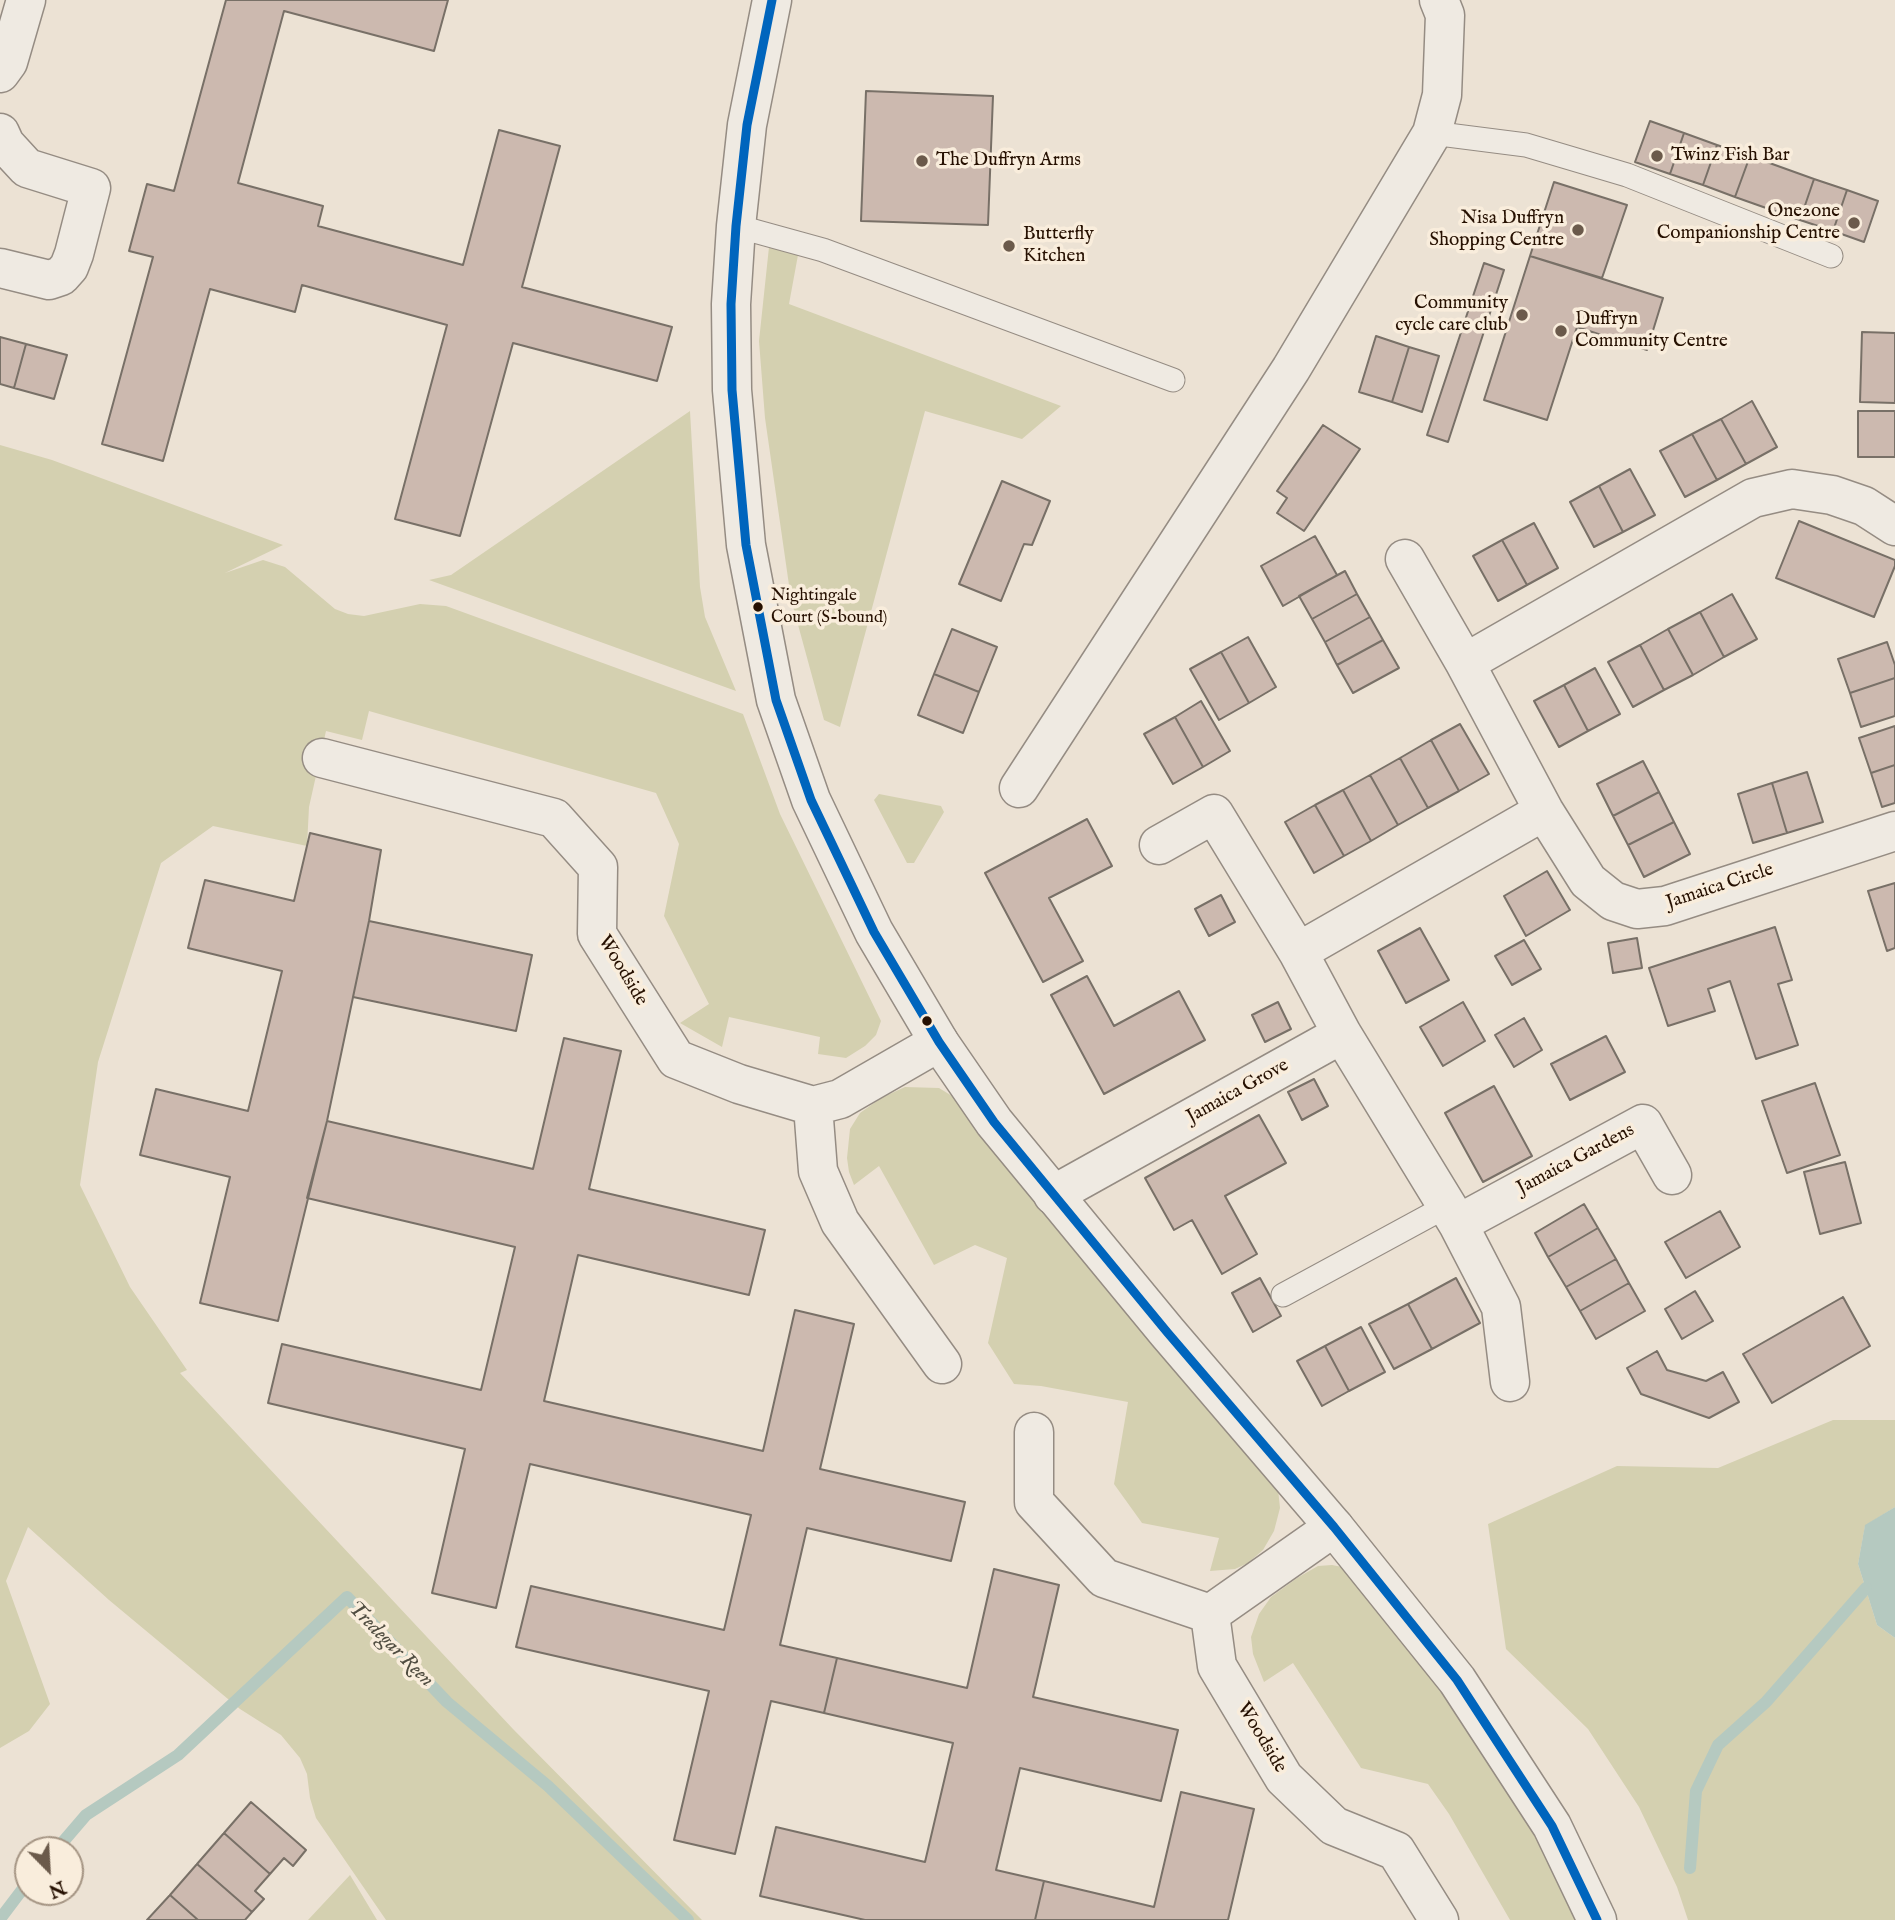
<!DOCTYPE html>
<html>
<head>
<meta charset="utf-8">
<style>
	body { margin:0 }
	#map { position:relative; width:1895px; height:1920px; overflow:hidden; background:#ece2d4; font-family:"IM FELL English",serif }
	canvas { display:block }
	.north { position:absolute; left:14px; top:1836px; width:70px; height:70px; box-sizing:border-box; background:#f9eddc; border:2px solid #a59584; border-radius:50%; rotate:156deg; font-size:19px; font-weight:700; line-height:28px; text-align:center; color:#261001 }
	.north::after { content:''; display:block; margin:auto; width:24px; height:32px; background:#6b5a4b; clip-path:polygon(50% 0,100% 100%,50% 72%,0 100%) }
</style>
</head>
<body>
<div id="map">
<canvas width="1895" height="1920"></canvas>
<div class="north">N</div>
</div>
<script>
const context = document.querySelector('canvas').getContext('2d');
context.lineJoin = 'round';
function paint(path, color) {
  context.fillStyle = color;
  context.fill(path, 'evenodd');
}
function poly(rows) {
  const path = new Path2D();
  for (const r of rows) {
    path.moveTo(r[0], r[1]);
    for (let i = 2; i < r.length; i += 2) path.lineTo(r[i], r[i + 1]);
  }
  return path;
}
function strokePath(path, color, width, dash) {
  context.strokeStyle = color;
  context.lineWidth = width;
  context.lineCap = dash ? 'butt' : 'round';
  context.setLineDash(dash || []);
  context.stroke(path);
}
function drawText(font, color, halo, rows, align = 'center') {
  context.font = font + ' "IM FELL English",serif';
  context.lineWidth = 7;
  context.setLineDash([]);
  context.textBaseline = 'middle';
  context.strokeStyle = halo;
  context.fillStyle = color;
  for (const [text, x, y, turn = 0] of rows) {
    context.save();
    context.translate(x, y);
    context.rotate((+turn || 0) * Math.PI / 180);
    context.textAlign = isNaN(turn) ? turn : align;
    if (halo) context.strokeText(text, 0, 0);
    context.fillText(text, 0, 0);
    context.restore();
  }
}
const green = poly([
	[769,247,798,255,789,304,1061,406,1022,439,925,411,840,727,824,720,791,599,765,418,759,341],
	[690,411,700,587,705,617,736,691,429,580,451,575],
	[0,445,52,460,283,545,225,573,263,560,285,567,335,609,348,614,364,616,420,604,446,606,743,714,780,814,881,1021,876,1035,865,1046,846,1058,818,1054,820,1037,729,1017,722,1047,680,1023,709,1004,664,916,679,844,656,793,369,711,362,740,326,731,309,807,307,846,213,826,161,863,98,1062,80,1185,130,1287,187,1370,180,1373,513,1729,702,1920,386,1920,316,1818,310,1798,307,1774,300,1758,281,1735,240,1709,109,1600,28,1527,6,1581,50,1704,29,1731,0,1748],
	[879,794,941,806,944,812,914,863,907,863,874,800],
	[905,1087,939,1088,957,1099,1278,1489,1280,1508,1274,1531,1263,1550,1248,1563,1235,1569,1210,1571,1219,1538,1142,1523,1114,1484,1128,1402,1041,1386,1014,1384,988,1343,1007,1258,975,1245,934,1265,879,1166,854,1185,849,1172,847,1158,850,1129,860,1113,881,1098],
	[1833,1420,1895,1420,1895,1507,1865,1526,1858,1564,1877,1625,1895,1638,1895,1920,1688,1920,1677,1887,1639,1807,1588,1729,1506,1649,1488,1524,1617,1466,1718,1468],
	[1332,1565,1347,1568,1358,1579,1497,1766,1583,1920,1510,1920,1449,1814,1428,1784,1361,1768,1293,1663,1264,1682,1253,1654,1251,1637,1259,1614,1271,1597,1297,1578,1318,1566],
	[350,1875,377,1920,308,1920]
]);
const water = poly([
	[1895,1507,1895,1638,1877,1625,1858,1564,1865,1525]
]);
const stream = poly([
	[56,1850,86,1815,178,1755,347,1597,447,1702,548,1786,688,1920],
	[1690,1868,1696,1791,1718,1745,1766,1702,1866,1588],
	[0,1919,28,1882]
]);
const building = poly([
	[226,0,448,0,434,51,284,11,238,183,323,206,318,226,463,265,499,130,560,146,522,287,672,327,657,381,513,343,460,536,395,519,447,325,302,285,295,312,210,289,163,461,102,444,153,257,129,251,147,184,174,191,226,0],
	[866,91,993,96,988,225,861,221,866,91],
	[1650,121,1684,133,1670,174,1635,162,1650,121],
	[1684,133,1717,145,1703,185,1670,174,1684,133],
	[1717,145,1750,156,1735,197,1703,185,1717,145],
	[1750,156,1814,179,1800,220,1735,197,1750,156],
	[1814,179,1847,190,1833,231,1800,220,1814,179],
	[1554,182,1627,205,1602,278,1530,256,1554,182],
	[1847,190,1878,201,1864,242,1833,231,1847,190],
	[1530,256,1663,298,1647,350,1577,327,1547,420,1484,400,1530,256],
	[1484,263,1504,270,1448,442,1427,435,1484,263],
	[1862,332,1895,333,1895,403,1860,402,1862,332],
	[1376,336,1409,347,1392,402,1359,392,1376,336],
	[0,337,26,344,14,388,0,384,0,337],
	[26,344,67,355,54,399,14,388,26,344],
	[1409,347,1439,356,1422,412,1392,402,1409,347],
	[1752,401,1777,447,1746,464,1721,419,1752,401],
	[1858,411,1895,411,1895,457,1858,457,1858,411],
	[1721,419,1746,464,1717,480,1692,434,1721,419],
	[1323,425,1360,449,1304,531,1277,513,1287,498,1277,491,1323,425],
	[1692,434,1717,480,1685,497,1660,451,1692,434],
	[1630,469,1655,515,1623,532,1599,486,1630,469],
	[1002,481,1050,501,1032,545,1024,544,1001,601,959,584,1002,481],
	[1599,486,1623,532,1594,547,1570,502,1599,486],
	[1799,521,1895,560,1895,566,1874,617,1776,578,1799,521],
	[1534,523,1558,568,1527,585,1502,540,1534,523],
	[1315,536,1337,575,1283,606,1261,566,1315,536],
	[1502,540,1527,585,1498,601,1473,556,1502,540],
	[1345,571,1357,594,1312,619,1299,596,1345,571],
	[1357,594,1370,617,1325,642,1312,619,1357,594],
	[1732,594,1757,639,1724,657,1700,612,1732,594],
	[1700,612,1724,657,1693,675,1668,629,1700,612],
	[1370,617,1383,640,1337,665,1325,642,1370,617],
	[952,629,997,647,979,692,934,674,952,629],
	[1668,629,1693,675,1664,690,1640,645,1668,629],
	[1248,637,1276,687,1249,703,1221,652,1248,637],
	[1383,640,1399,668,1353,693,1337,665,1383,640],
	[1887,642,1895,665,1895,678,1850,693,1838,659,1887,642],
	[1640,645,1664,690,1633,707,1608,662,1640,645],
	[1221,652,1249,703,1219,720,1190,669,1221,652],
	[1595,668,1620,714,1588,731,1564,685,1595,668],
	[934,674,979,692,963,733,918,715,934,674],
	[1895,678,1895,716,1861,727,1850,693,1895,678],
	[1564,685,1588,731,1559,747,1534,701,1564,685],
	[1201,701,1230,751,1203,767,1175,717,1201,701],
	[1175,717,1203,767,1173,784,1144,734,1175,717],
	[1460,724,1489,774,1459,791,1431,740,1460,724],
	[1895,726,1895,765,1871,773,1859,738,1895,726],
	[1431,740,1459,791,1428,808,1400,758,1431,740],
	[1400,758,1428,808,1398,825,1370,775,1400,758],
	[1643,761,1659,792,1613,816,1597,784,1643,761],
	[1895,765,1895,803,1882,807,1871,773,1895,765],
	[1807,772,1823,822,1787,833,1772,783,1807,772],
	[1370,775,1398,825,1371,841,1343,790,1370,775],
	[1772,783,1787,833,1753,843,1738,794,1772,783],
	[1343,790,1371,841,1344,856,1315,805,1343,790],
	[1659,792,1674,822,1628,845,1613,816,1659,792],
	[1315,805,1344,856,1314,873,1285,822,1315,805],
	[1087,819,1112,866,1049,898,1083,961,1043,982,985,873,1087,819],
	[1674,822,1690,854,1644,877,1628,845,1674,822],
	[310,833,381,850,369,921,327,1121,278,1321,200,1303,230,1177,140,1155,156,1089,248,1111,282,971,188,948,205,880,294,901,310,833],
	[1547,871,1570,910,1526,936,1504,896,1547,871],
	[1895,883,1895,948,1887,951,1868,891,1895,883],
	[1221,895,1235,922,1209,936,1195,909,1221,895],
	[369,921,532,955,516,1031,353,997,369,921],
	[1775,927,1792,980,1778,984,1798,1045,1756,1059,1730,981,1708,989,1715,1011,1668,1026,1649,968,1775,927],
	[1420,928,1449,980,1406,1003,1378,951,1420,928],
	[1637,938,1642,968,1613,973,1608,943,1637,938],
	[1524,940,1541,969,1512,985,1495,956,1524,940],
	[1087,976,1114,1026,1179,991,1205,1040,1104,1094,1051,995,1087,976],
	[1278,1002,1291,1029,1265,1042,1252,1015,1278,1002],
	[1463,1002,1485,1041,1443,1066,1420,1027,1463,1002],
	[1524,1018,1542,1050,1514,1067,1495,1035,1524,1018],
	[1606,1036,1625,1072,1570,1100,1551,1064,1606,1036],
	[564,1038,621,1051,589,1189,765,1230,749,1295,578,1255,544,1401,763,1451,795,1310,854,1324,820,1469,965,1502,951,1561,807,1528,780,1645,837,1658,824,1713,771,1701,735,1854,674,1840,709,1691,516,1647,531,1586,724,1630,751,1515,530,1464,496,1608,432,1593,465,1449,268,1403,282,1344,481,1390,515,1247,307,1198,327,1121,533,1169,564,1038],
	[1314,1079,1328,1106,1302,1120,1288,1092,1314,1079],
	[1815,1083,1840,1155,1787,1173,1762,1101,1815,1083],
	[1494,1086,1532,1156,1483,1182,1445,1113,1494,1086],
	[1259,1115,1286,1163,1225,1196,1257,1254,1222,1274,1192,1220,1174,1230,1145,1178,1259,1115],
	[1845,1162,1861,1223,1820,1234,1804,1172,1845,1162],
	[1584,1204,1598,1228,1548,1257,1535,1233,1584,1204],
	[1720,1211,1740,1247,1686,1278,1665,1242,1720,1211],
	[1598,1228,1616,1259,1566,1287,1548,1257,1598,1228],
	[1616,1259,1629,1283,1580,1311,1566,1287,1616,1259],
	[1260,1278,1281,1316,1253,1332,1232,1293,1260,1278],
	[1456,1278,1480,1323,1432,1349,1408,1304,1456,1278],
	[1629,1283,1645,1311,1596,1339,1580,1311,1629,1283],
	[1695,1291,1713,1321,1682,1339,1665,1309,1695,1291],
	[1843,1297,1870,1346,1772,1403,1743,1354,1843,1297],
	[1408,1304,1432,1349,1394,1369,1369,1324,1408,1304],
	[1361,1327,1385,1372,1349,1391,1325,1346,1361,1327],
	[1325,1346,1349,1391,1322,1406,1297,1361,1325,1346],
	[1657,1351,1667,1370,1706,1381,1723,1372,1739,1402,1709,1418,1641,1394,1627,1368,1657,1351],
	[994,1569,1059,1585,1033,1697,1178,1730,1161,1801,1020,1768,996,1870,1044,1881,1035,1920,865,1920,760,1896,776,1827,925,1862,953,1743,824,1713,837,1658,967,1688,994,1569],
	[1181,1792,1254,1809,1228,1920,1035,1920,1044,1881,1154,1907,1181,1792],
	[251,1802,306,1850,293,1866,284,1858,270,1874,224,1833,251,1802],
	[224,1833,270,1874,255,1891,264,1899,252,1912,197,1864,224,1833],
	[197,1864,252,1912,245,1920,198,1920,170,1895,197,1864],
	[170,1895,198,1920,147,1920,170,1895]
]);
const service = poly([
	[1432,133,1526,145,1627,175,1831,256],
	[736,226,823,250,1173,380],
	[1283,1295,1447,1206]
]);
const minor = poly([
	[0,73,8,62,26,0],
	[0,133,5,144,27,168,91,188,74,254,69,267,61,276,49,280,0,268],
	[1895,526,1864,506,1832,495,1792,489,1753,498,1465,663,1544,811,1588,881,1613,901,1637,909,1665,906,1895,831],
	[1405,559,1465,663],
	[322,758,554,818,598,867,597,934,676,1059,739,1084,813,1106,840,1099,939,1042],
	[1019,788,1291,369,1432,133,1442,95,1445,15,1439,0],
	[1159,845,1214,814,1298,952,1342,1034,1458,1224,1501,1307,1510,1382],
	[1298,952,1544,811],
	[813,1106,818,1171,840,1222,942,1364],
	[1053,1195,1342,1034],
	[1458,1224,1643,1124,1672,1175],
	[1034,1432,1034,1502,1104,1578,1210,1614,1217,1666,1284,1778,1334,1826,1396,1851,1439,1920],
	[1210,1614,1334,1527]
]);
const tertiary = poly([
	[772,0,747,125,736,226,731,304,732,390,746,545,776,700,811,800,874,932,939,1042,994,1122,1167,1332,1334,1527,1457,1680,1552,1826,1597,1920]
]);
const bus1 = poly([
	[772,0,747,125,736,226,731,304,732,390,746,545,776,700,811,800,874,932,939,1042,994,1122,1167,1332,1334,1527,1457,1680,1552,1826,1597,1920]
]);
const markers = [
	[1657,156,7,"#6b5a4b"],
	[922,161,7,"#6b5a4b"],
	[1854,223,7,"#6b5a4b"],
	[1578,230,7,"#6b5a4b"],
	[1009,246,7,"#6b5a4b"],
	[1522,315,7,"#6b5a4b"],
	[1561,331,7,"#6b5a4b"],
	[758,607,6,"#261001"],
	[927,1021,6,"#261001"]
];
const busNames = [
	["Nightingale",771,597],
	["Court (S-bound)",771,619]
];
const poiNames = [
	["Twinz Fish Bar",1671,156],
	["The Duffryn Arms",936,161],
	["One2one",1840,212,"right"],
	["Companionship Centre",1840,234,"right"],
	["Nisa Duffryn",1564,219,"right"],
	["Shopping Centre",1564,241,"right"],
	["Butterfly",1023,235],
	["Kitchen",1023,257],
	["Community",1508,304,"right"],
	["cycle care club",1508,326,"right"],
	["Duffryn",1575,320],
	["Community Centre",1575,342]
];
const streetNames = [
	["Jamaica Circle",1720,887,-18],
	["Woodside",622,971,59],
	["Jamaica Grove",1238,1092,-29],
	["Jamaica Gardens",1576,1160,-28],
	["Woodside",1261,1738,59]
];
const waterNames = [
	["Tredegar Reen",390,1645,45]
];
paint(green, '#d4d0b0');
paint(water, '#b5c9c0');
strokePath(stream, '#b5c9c0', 12);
paint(building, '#ccb9af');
strokePath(building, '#787067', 2);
strokePath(service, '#958c83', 25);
strokePath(minor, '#958c83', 41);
strokePath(tertiary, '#958c83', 41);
strokePath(service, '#efeae2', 23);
strokePath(minor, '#efeae2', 38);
strokePath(tertiary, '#efeae2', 38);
strokePath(bus1, '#0065bd', 9);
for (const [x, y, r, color] of markers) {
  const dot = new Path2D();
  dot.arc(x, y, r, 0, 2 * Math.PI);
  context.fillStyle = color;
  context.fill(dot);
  strokePath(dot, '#f9eddc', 2.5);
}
drawText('17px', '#261001', '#f9eddc', busNames, 'left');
drawText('19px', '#261001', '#f9eddc', poiNames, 'left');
drawText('19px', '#261001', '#f9eddc', streetNames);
drawText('italic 21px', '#504d41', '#f9eddc', waterNames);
</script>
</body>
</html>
